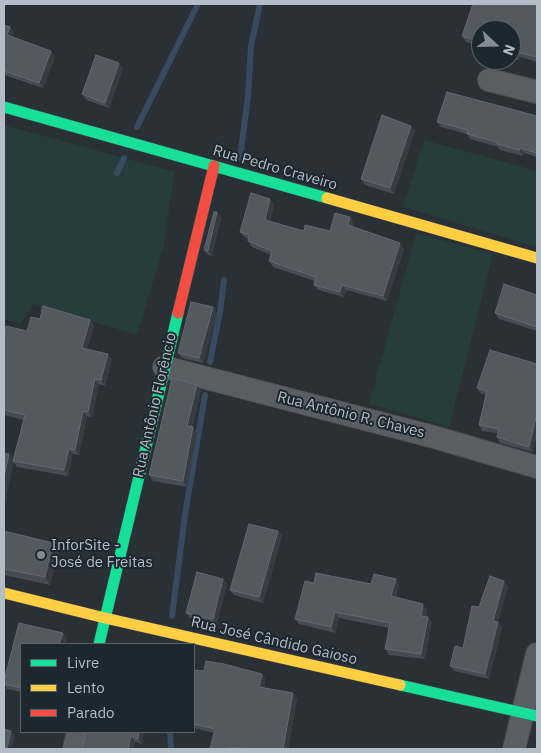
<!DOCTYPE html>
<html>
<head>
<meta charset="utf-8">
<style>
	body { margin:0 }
	#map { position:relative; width:541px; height:753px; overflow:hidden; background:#293036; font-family:"IBM Plex Sans",sans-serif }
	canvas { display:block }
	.frame { position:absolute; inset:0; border:5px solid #b3bdc7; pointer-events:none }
	.legend { position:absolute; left:20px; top:643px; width:175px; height:90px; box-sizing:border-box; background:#1d2730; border:1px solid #59636c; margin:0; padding:6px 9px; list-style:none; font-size:15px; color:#b3bdc7 }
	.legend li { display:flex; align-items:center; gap:10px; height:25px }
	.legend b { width:25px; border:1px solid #59636c }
	.north { position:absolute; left:471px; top:20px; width:50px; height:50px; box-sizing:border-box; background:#1d2730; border:1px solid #59636c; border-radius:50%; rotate:111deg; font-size:14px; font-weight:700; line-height:20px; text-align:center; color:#b3bdc7 }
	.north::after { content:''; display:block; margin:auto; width:18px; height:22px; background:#838c94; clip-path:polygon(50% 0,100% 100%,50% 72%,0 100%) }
</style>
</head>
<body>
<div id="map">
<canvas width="541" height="753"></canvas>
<div class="frame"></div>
<ul class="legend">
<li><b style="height:6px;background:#16e098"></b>Livre</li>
<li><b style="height:6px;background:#ffcf43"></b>Lento</li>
<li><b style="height:6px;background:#f24e42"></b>Parado</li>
</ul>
<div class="north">N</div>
</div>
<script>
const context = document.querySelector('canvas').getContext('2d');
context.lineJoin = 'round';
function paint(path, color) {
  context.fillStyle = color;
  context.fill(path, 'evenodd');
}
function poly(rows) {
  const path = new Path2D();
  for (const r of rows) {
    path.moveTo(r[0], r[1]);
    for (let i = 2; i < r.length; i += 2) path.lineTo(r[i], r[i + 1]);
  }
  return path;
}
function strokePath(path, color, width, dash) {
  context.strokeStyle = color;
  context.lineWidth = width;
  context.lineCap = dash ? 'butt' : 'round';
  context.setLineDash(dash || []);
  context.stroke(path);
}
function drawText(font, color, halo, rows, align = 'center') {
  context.font = font + ' "IBM Plex Sans",sans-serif';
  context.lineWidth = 4;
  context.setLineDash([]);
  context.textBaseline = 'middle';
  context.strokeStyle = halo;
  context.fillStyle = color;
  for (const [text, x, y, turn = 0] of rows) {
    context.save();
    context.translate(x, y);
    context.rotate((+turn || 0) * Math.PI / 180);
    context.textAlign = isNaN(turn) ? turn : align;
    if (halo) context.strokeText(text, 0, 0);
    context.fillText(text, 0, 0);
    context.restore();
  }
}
const green = poly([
	[4,125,175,172,163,249,137,335,33,304,21,324,4,319],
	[424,140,537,171,537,247,403,207],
	[416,233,493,254,449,427,369,404]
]);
const stream = poly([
	[137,127,198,4],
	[240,158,248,96,251,46,260,4],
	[117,173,124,158],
	[210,362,220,312,224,280],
	[172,616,185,515,205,395],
	[170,732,171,749]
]);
const street = poly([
	[489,80,537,92],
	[164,367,434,437,537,467],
	[74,749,78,732],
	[514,749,537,654]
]);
const fast = poly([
	[4,107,327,198],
	[99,644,178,313],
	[400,685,537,716]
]);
const slow = poly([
	[327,198,537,258],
	[4,593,105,618,400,685]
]);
const jam = poly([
	[178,313,214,166]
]);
const wall = poly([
	[537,4,537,62,520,57,519,60,511,59,511,30,481,30,481,46,466,42,462,36],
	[4,25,10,27,14,32,12,37,51,51,55,57,43,88,4,75],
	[123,68,109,108,86,100,82,94],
	[537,116,537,157,524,153,523,156,500,150,498,147,470,139,467,134,441,127,437,122],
	[411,126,415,131,394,194,365,185,361,179],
	[274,204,270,222,304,231,330,231,350,217,354,223,353,227,400,243,404,249,387,301,346,290,344,297,318,290,314,285,315,281,273,267,269,261,271,255,252,247,248,241,248,239,244,237,240,232],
	[217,212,221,218,212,256,208,255,204,250],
	[537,295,537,331,499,319,495,313],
	[213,307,217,313,203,363,182,358,178,353],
	[40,319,90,320,94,326,87,349,112,359,105,386,99,384,92,417,87,416,79,455,73,454,68,476,17,467,13,461,24,420,4,415,4,337,27,331],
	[537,364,533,452,500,443,497,437,497,433,482,431,479,425,486,395,480,393,477,388],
	[201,390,192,427,193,427,197,433,187,487,153,481,149,475],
	[4,531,59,551,50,585,4,575],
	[278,531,282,536,263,603,234,595,230,590],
	[223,579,227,584,217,624,190,618,186,613],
	[314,583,399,585,396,597,427,610,426,617,432,622,425,659,389,655,385,649,389,628,339,618,335,633,299,624,295,619],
	[508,587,498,622,502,628,489,679,454,671,450,666,463,648,479,607],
	[19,623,63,633,67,639,65,644,21,644,21,692,7,689,4,684,4,681],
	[194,670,262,674,265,679,264,688,293,693,297,699,288,749,210,749,214,733,194,728],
	[86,732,144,732,142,744,135,742,133,749,82,749]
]);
const shadedWall = poly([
	[10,27,14,32,11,40,7,35],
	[51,51,55,57,43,88,39,83],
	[516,52,520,57,519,60,515,55],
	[119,63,123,68,109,108,105,103],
	[411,126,415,131,394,194,390,188],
	[520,148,524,153,523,156,519,150],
	[270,199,274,204,269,226,265,220],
	[217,212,221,218,212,256,208,251],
	[350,217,354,223,352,231,348,225],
	[400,243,404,249,387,301,383,296],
	[342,285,346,290,344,297,340,292],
	[213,307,217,313,203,363,199,358],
	[90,320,94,326,86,353,82,348],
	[108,354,112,359,105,386,101,380],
	[95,379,99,384,92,417,88,412],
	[197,385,201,390,190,431,187,426],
	[83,411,87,416,79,455,75,450],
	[537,413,537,435,533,452,529,447],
	[193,427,197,433,187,487,183,481],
	[69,449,73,454,68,476,64,470],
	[9,454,14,462,4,509,4,477],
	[278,531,282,536,263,603,259,597],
	[53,543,59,551,50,585,45,577],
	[223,579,227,584,217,624,213,619],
	[396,579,399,585,394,601,391,596],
	[504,581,508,587,498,622,502,628,489,679,485,674,493,621],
	[423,604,427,610,425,621,421,616],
	[335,612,339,618,335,633,331,627],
	[428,617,432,622,425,659,421,654],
	[63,633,67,639,65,644,59,644],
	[262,674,265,679,263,692,259,687],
	[293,693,297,699,288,749,283,749],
	[11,731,15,736,12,749,7,749],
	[139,732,144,732,142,744,138,739],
	[131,736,135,742,133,749,128,749]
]);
const building = poly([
	[473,4,537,4,537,57,516,52,515,55,511,54,511,30,481,30,481,42,462,36,473,4],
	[4,25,10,27,7,35,51,51,39,83,4,71,4,25],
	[96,55,119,63,105,103,82,94,96,55],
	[447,92,537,116,537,153,520,148,519,150,497,144,497,142,467,134,468,130,437,122,447,92],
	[382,115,411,126,390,188,361,179,382,115],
	[251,193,270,199,265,220,304,231,305,225,330,231,335,213,350,217,348,225,400,243,383,296,342,285,340,292,314,285,316,277,269,261,272,251,248,241,249,235,240,232,251,193],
	[214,212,217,212,208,251,204,250,214,212],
	[504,284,537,295,537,327,495,313,504,284],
	[191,302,213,307,199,358,178,353,191,302],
	[43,306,90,320,82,348,108,354,101,380,95,379,88,412,83,411,75,450,69,449,64,470,13,461,25,415,4,410,4,337,6,326,27,331,31,317,40,319,43,306],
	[490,350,537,364,537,413,529,447,497,437,499,429,479,425,487,391,477,388,490,350],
	[172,378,197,385,187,426,193,427,183,481,149,475,172,378],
	[4,453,9,454,4,477,4,453],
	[249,524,278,531,259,597,230,590,249,524],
	[4,531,53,543,45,577,4,569,4,531],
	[197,572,223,579,213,619,186,613,197,572],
	[316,573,371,584,374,574,396,579,391,596,423,604,421,616,428,617,421,654,385,649,390,623,335,612,331,627,295,619,305,581,314,583,316,573],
	[490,576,504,581,493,621,498,622,485,674,450,666,455,646,463,648,472,606,479,607,490,576],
	[19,623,63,633,59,644,21,644,21,688,4,684,4,681,19,623],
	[206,661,224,664,262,674,259,687,293,693,283,749,255,749,228,747,227,749,210,749,215,729,194,724,194,670,204,671,206,661],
	[4,729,11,731,7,749,4,749,4,729],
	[86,732,139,732,138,739,131,736,128,749,82,749,86,732]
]);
const markers = [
	[41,555,5,"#838c94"]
];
const streetNames = [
	["Rua Pedro Craveiro",275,168,16],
	["Rua Antônio Florêncio",155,405,-77],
	["Rua Antônio R. Chaves",351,415,14],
	["Rua José Cândido Gaioso",274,641,13]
];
const poiNames = [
	["InforSite -",51,546],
	["José de Freitas",51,563]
];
paint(green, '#273c3c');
strokePath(stream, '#384a5e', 6);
strokePath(street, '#484c51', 24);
strokePath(fast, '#484c51', 12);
strokePath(slow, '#484c51', 12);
strokePath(jam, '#484c51', 12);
strokePath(street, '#595e65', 22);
strokePath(fast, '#16e098', 11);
strokePath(slow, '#ffcf43', 11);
strokePath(jam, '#f24e42', 11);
paint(wall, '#464c53');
paint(shadedWall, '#363c42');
paint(building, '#52595f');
strokePath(building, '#616870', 1);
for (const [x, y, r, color] of markers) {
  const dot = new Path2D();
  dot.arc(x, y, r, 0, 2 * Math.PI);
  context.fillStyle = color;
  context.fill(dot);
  strokePath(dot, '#1d2730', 2);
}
drawText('15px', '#b3bdc7', '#1d2730', streetNames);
drawText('15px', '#b3bdc7', '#1d2730', poiNames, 'left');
</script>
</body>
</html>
